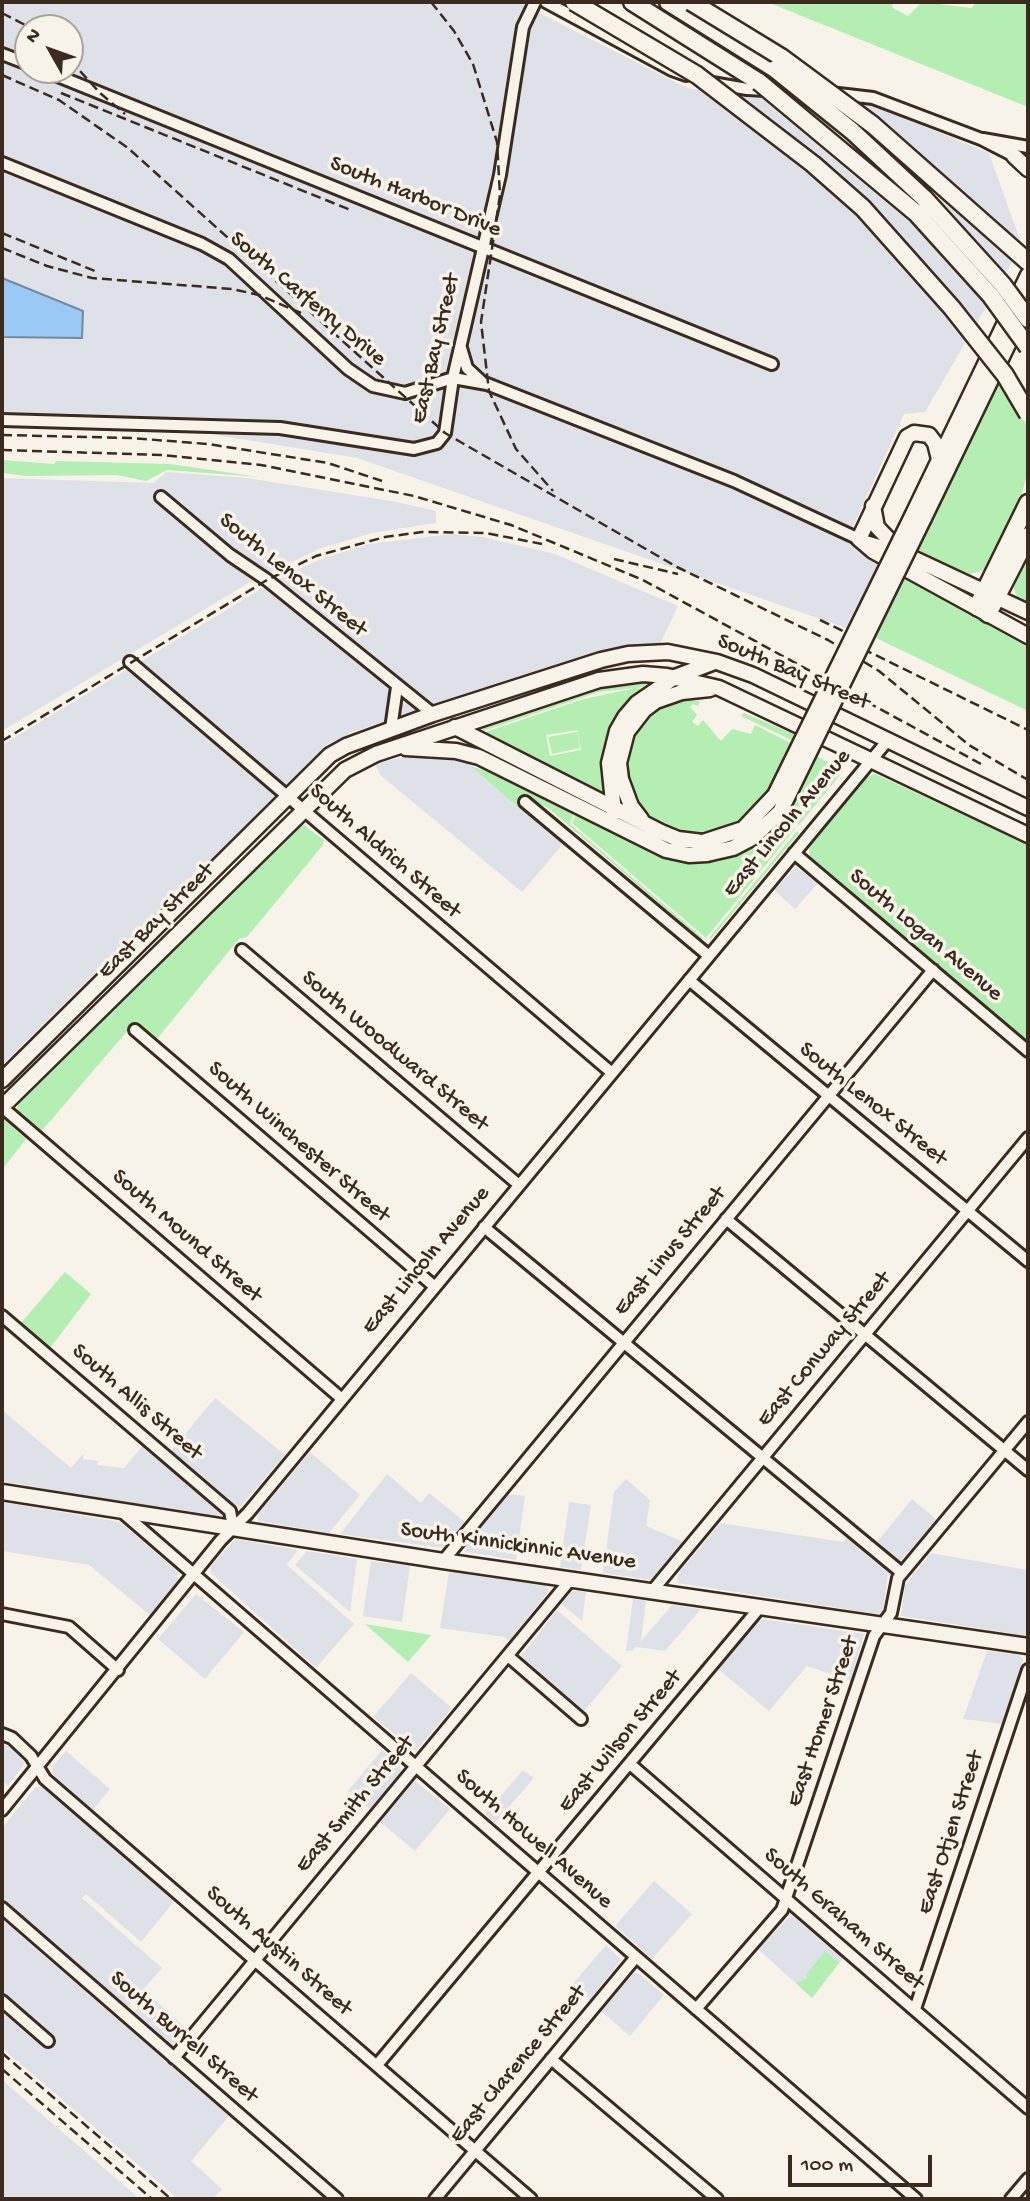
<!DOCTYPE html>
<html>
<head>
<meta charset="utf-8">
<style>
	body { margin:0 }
	#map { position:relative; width:1030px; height:2201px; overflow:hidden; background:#f7f3e8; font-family:"Gochi Hand",sans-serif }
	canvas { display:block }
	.frame { position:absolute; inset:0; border:4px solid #3b2a1e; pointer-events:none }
	.north { position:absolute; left:14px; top:14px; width:70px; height:70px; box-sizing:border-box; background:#f7f3e8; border:2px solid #aca397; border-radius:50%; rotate:310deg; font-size:19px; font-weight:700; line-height:28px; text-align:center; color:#3b2a1e }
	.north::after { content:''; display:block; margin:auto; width:24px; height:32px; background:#3b2a1e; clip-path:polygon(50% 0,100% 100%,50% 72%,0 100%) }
	.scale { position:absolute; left:788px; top:2155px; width:144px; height:32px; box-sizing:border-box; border:4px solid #3b2a1e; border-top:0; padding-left:9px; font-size:21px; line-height:24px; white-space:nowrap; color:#3b2a1e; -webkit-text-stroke:5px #f7f3e8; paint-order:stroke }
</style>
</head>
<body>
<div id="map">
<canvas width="1030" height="2201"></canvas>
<div class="frame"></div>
<div class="north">N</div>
<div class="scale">100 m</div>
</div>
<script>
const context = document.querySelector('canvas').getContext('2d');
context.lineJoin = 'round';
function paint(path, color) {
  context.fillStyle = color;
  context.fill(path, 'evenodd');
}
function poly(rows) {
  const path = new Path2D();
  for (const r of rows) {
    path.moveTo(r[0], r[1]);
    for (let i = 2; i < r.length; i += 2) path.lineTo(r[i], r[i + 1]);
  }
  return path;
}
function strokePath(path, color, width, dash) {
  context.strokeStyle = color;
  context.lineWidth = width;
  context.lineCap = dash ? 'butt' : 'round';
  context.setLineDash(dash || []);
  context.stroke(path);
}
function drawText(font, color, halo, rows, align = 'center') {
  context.font = font + ' "Gochi Hand",sans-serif';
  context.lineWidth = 7;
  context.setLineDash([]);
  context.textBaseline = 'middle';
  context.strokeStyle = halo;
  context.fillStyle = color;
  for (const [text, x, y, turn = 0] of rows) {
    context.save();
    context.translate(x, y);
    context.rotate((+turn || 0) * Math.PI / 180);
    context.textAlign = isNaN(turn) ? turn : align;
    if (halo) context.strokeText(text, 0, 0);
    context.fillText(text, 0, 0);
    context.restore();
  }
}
const built = poly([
	[2,2,518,2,687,88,746,97,867,103,989,153,1020,240,1014,259,925,412,904,414,847,540,881,562,849,629,357,458,210,434,2,416,2,337,83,311,2,278],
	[28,28,70,28,70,70,28,70],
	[166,472,247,478,397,502,436,511,436,523,372,533,319,549,252,581,2,731,2,478,154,483],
	[451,534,483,537,555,554,678,606,659,646,605,650,577,659,355,731,328,744,2,1065,2,745,276,580,321,559,369,544],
	[412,755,464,760,564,843,522,892,380,775,375,764],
	[796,867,818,883,795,909,774,890],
	[215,1398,285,1455,239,1508,171,1451],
	[2,1410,71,1468,84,1453,83,1459,98,1461,97,1465,124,1468,143,1445,222,1514,217,1516,159,1506,156,1509,2,1481],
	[310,1452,360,1495,329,1533,258,1521,258,1514],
	[387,1474,421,1503,429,1493,465,1522,443,1548,340,1534],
	[626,1479,650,1500,646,1526,684,1542,651,1580,603,1573,614,1492],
	[507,1494,525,1496,516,1560,466,1552,466,1544],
	[912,1499,937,1520,900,1561,877,1542],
	[2,1502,120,1522,177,1571,178,1580,150,1615,89,1565,2,1551],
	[569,1502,591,1505,581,1570,560,1567],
	[720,1523,843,1542,847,1538,888,1573,883,1611,878,1614,677,1583,678,1574],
	[235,1539,298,1550,287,1565,354,1624,316,1668,210,1572,211,1566],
	[307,1551,357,1559,350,1612,295,1565],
	[931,1553,1028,1570,1028,1636,901,1616,905,1585],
	[371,1561,410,1566,402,1622,363,1616],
	[449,1572,546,1586,549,1591,509,1641,504,1637,440,1628],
	[573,1591,586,1592,582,1621,561,1604],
	[196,1594,244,1632,205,1679,158,1639],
	[633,1599,646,1601,641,1641,672,1605,701,1609,665,1651,636,1647,632,1651,626,1651],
	[557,1610,622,1666,584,1711,521,1656],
	[763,1619,864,1634,851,1681,807,1666,769,1711,718,1669,755,1624],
	[987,1651,1018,1655,1023,1659,1002,1724,963,1719],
	[411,1673,452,1708,416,1751,373,1717],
	[2,1743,11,1748,25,1763,8,1786,2,1781],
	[382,1750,400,1766,402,1772,371,1810,348,1791],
	[66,1751,110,1789,92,1811,60,1784,52,1772,53,1766],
	[523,1770,534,1778,495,1823,485,1814],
	[415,1781,450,1809,415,1851,379,1821],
	[41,1786,175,1900,141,1942,86,1894,82,1898,162,1968,127,2008,2,1899,2,1828,35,1788],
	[654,1881,692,1914,652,1959,615,1926],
	[791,1915,843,1958,812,1998,758,1949],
	[2,1919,229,2116,191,2161,222,2189,215,2197,217,2199,178,2199,2,2048,2,2007,39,2039,47,2030,2,1995],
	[606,1945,621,1960,590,2000,572,1985],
	[634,1973,640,1974,664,1995,630,2036,601,2011],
	[148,1994,188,2030,177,2043,170,2044,134,2013],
	[2,2080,97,2162,140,2199,2,2199]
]);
const green = poly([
	[767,2,891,2,893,8,908,16,922,2,972,8,976,2,1028,2,1028,107],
	[1002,378,1026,422,1028,471,1017,511,993,560,986,569,970,574,917,552],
	[2,460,54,464,56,461,170,464,259,477,167,470,146,481,117,475,26,476,2,473],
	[1028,545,1028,605,1017,597,1012,583],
	[906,575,1028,643,1028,711,876,638],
	[636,682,655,682,652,686,599,692,483,731,482,727,598,688],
	[635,688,649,689,604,762,605,796,480,734,580,700],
	[577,730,581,750,550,756,546,735],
	[684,697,685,700,700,701,698,706,693,704,690,707,697,715,692,722,698,726,703,720,721,741,732,729,751,734,755,725,844,770,799,825,792,816,788,819,789,827,795,829,706,938,572,823,576,814,671,860,703,862,739,855,726,828,689,834,677,832,645,814,637,806,624,774,627,742,653,708],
	[744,713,796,735,793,741,741,716],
	[577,732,580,748,552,754,548,737],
	[471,766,504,777,574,813,570,824,703,938,702,940,548,808,526,797,520,804,525,813],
	[875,774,1028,844,1028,1042,810,856,809,847,867,777],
	[301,823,324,840,323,845,247,937,239,939,156,1040,135,1022,40,1133,17,1113,18,1103],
	[797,831,799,833,711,939,709,938],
	[4,1120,26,1139,2,1170,2,1121],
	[65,1272,91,1294,50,1348,21,1323],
	[365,1624,431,1635,408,1662],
	[825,1951,839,1963,812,1998,796,1983,808,1978,806,1975]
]);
const water = poly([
	[2,278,83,311,82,338,2,337,2,278]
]);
const minor = poly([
	[546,2,672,70,686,75],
	[2,54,28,64],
	[43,70,772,364],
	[712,83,747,89,803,92],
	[830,93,873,98,981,139,1018,158],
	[983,139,1028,147],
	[2,163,202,244,229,259,348,369,373,386,405,393,453,378,487,384,734,481,859,539,897,550],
	[461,348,467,368,481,381],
	[2,420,280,428,414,449,437,443,445,433,453,378,500,175,523,27,535,2],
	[161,497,230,555,267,580,433,714],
	[130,662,612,1073],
	[391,729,397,687],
	[525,802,709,956],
	[794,853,1028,1051],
	[242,950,519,1185],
	[689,980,1028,1261],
	[135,1030,435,1287],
	[2,1107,342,1399],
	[726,1219,1028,1470],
	[484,1227,902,1573],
	[2,1316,230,1511,233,1527],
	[122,1512,916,2199],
	[443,1561,933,970],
	[653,1590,1028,1138],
	[2,1614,69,1627,118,1670],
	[508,1656,581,1719],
	[2,1734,12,1738,31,1756,45,1779,531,2199],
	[630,1764,1028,2108],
	[2,1810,221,1540,248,1513,888,740],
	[2,1908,337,2199],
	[2,2001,48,2041],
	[696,2009,782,1910,874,1636,891,1613,898,1578,1028,1422],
	[915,2009,1028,1670],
	[174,2058,571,1579],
	[551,2059,717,2199],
	[377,2065,761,1606],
	[435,2199,636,1957],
	[1011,2199,1028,2179]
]);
const major = poly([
	[1014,156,1028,169],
	[939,459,935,443,929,435,914,433,907,437,859,539,873,551,1028,636],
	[873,506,877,527,902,553,1028,612],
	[913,514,1028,275],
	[924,518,1028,303],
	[455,727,661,832,678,839,703,842],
	[406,748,456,751,479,757,666,850,689,855,707,854],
	[614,812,609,763,617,731,625,717,637,703,675,677,712,663],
	[641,819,631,806,621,779,619,763,627,732,644,710,656,701,682,692,710,689],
	[2,1080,330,755,346,746,433,714,601,660,628,654,668,652,717,662,753,675,1028,808],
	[2,1107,345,770,376,754,599,680,643,674,667,676,719,688,1028,835],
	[2,1492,443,1561,1028,1646]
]);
const highway = poly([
	[632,2,759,82],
	[668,2,775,69],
	[977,607,1028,503],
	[988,614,1028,536]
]);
const rail = poly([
	[431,2,454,31,473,64,497,142,500,195,481,322,489,391,516,449,553,491],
	[2,13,31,28],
	[70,60,100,93,125,114],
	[2,75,59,100,128,148,445,433,677,567,828,640,879,671,969,745,1028,780],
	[61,93,353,211],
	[2,233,95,271],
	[2,248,47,266,92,278,232,289,259,295,301,313],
	[2,435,131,438,208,444,328,463,382,481],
	[2,450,163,455,261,465,414,496,511,525,643,580,981,764],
	[614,559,678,574],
	[820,620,864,641],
	[849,642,1028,730],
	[2,741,267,580,316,556,385,537,422,532,486,533,542,544],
	[2,2053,171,2199],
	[2,2069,152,2199]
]);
const majorBridge = poly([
	[703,842,743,829,775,795,913,514],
	[707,854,733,848,752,838,780,812,924,518]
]);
const highwayBridge = poly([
	[574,2,697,75,813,164,863,208,952,308,1005,375,1028,414],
	[691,2,781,57,873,125,1028,262],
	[775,69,852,131,924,198,1003,285,1028,319],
	[759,82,916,213,991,296,1028,347]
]);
const streetNames = [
	["South Harbor Drive",415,198,22],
	["South Carferry Drive",307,300,40],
	["East Bay Street",437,349,-77],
	["South Lenox Street",292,576,39],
	["South Bay Street",793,673,23],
	["East Lincoln Avenue",788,824,-50],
	["South Aldrich Street",384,852,41],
	["East Bay Street",157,922,-45],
	["South Logan Avenue",925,936,40],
	["South Woodward Street",394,1052,40],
	["South Lenox Street",872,1105,39],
	["South Winchester Street",298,1143,41],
	["South Mound Street",186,1237,41],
	["East Linus Street",671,1252,-50],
	["East Lincoln Avenue",427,1261,-50],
	["East Conway Street",825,1350,-50],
	["South Allis Street",136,1403,41],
	["South Kinnickinnic Avenue",518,1547,8],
	["East Homer Street",824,1722,-71],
	["East Wilson Street",621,1742,-50],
	["East Smith Street",356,1805,-50],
	["East Otjen Street",952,1833,-72],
	["South Howell Avenue",533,1840,41],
	["South Graham Street",843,1920,41],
	["South Austin Street",278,1952,41],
	["South Burrell Street",183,2038,41],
	["East Clarence Street",519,2065,-50]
];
paint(built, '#dee2e8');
paint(green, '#b4eeb2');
paint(water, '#9bc9f6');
strokePath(water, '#7589a0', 2);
strokePath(minor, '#3b2a1e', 16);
strokePath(major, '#3b2a1e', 19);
strokePath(highway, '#3b2a1e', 21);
strokePath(minor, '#f7f3e8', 10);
strokePath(major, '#f7f3e8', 14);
strokePath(highway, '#f7f3e8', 16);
strokePath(rail, '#3b2a1e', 2.5, [10, 5]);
strokePath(majorBridge, '#3b2a1e', 19, []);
strokePath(highwayBridge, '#3b2a1e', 21, []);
strokePath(majorBridge, '#f7f3e8', 14);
strokePath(highwayBridge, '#f7f3e8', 16);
drawText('23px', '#3b2a1e', '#f7f3e8', streetNames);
</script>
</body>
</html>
